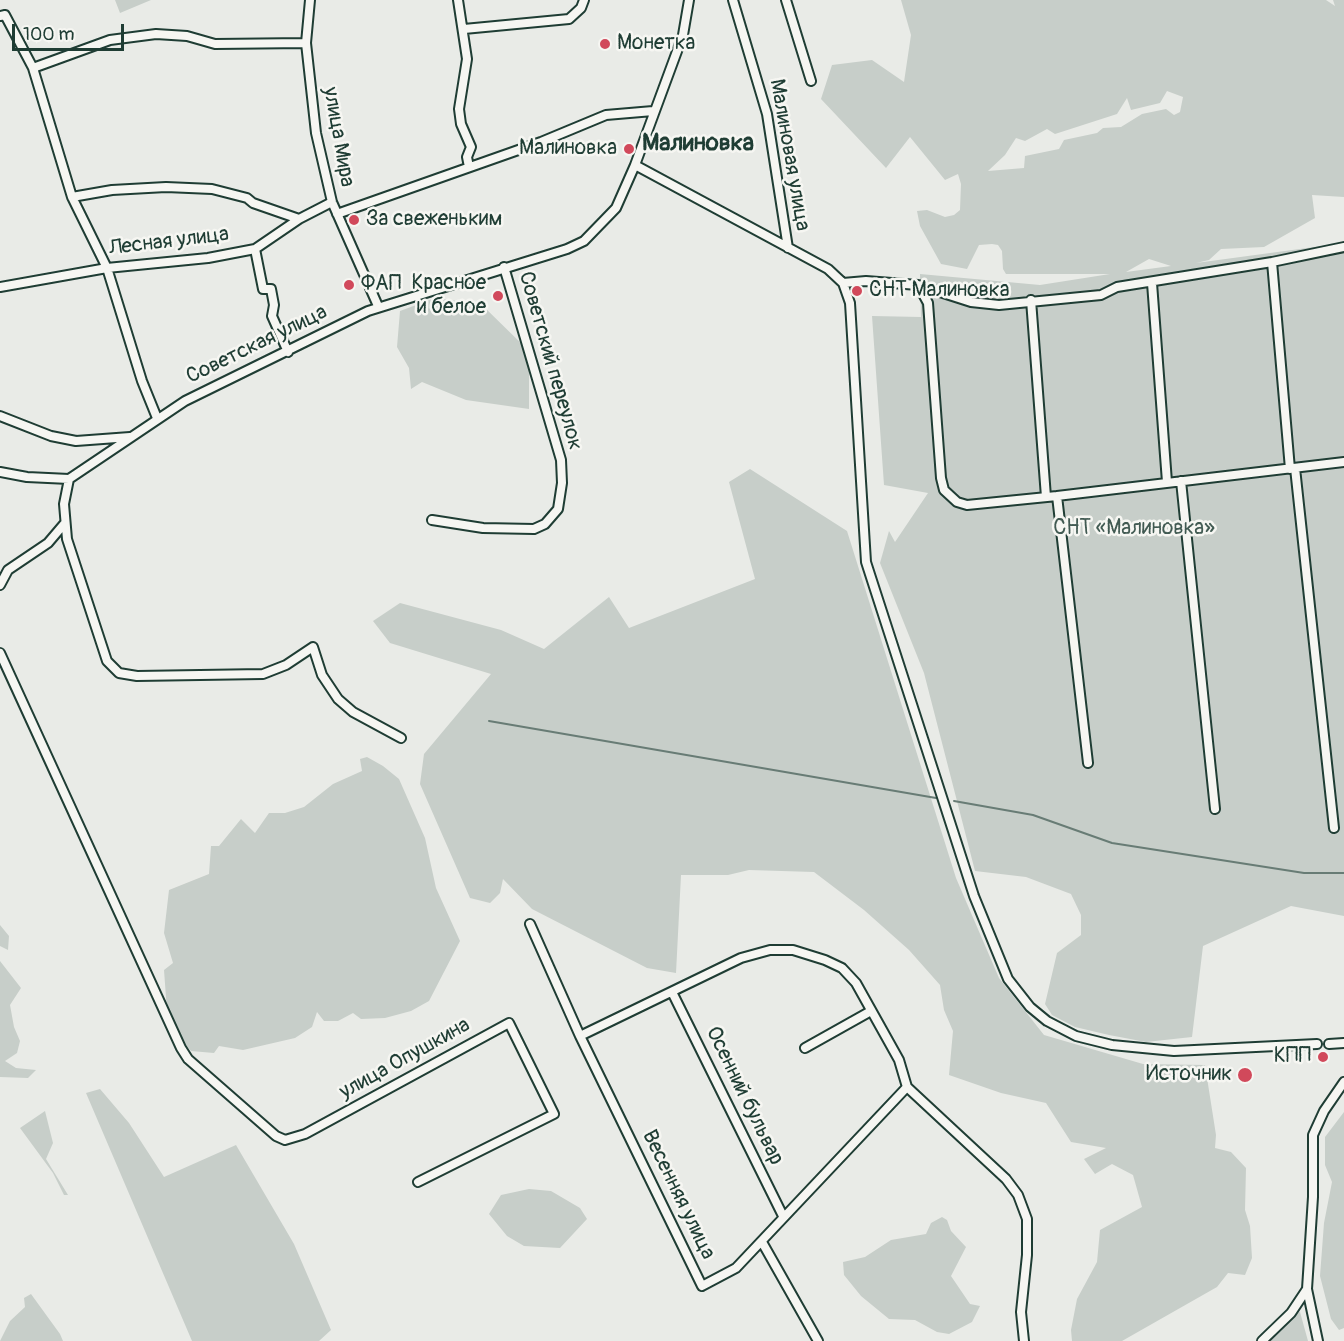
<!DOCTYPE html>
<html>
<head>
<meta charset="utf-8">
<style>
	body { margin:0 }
	#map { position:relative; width:1344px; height:1341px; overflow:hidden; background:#e9ebe7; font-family:Pangolin,sans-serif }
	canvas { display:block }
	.scale { position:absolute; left:12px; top:24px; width:112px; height:27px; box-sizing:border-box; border:3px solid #1f3d34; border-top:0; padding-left:8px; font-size:18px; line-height:21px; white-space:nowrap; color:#1f3d34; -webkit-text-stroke:4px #f6f6f2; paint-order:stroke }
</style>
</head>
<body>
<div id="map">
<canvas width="1344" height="1341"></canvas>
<div class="scale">100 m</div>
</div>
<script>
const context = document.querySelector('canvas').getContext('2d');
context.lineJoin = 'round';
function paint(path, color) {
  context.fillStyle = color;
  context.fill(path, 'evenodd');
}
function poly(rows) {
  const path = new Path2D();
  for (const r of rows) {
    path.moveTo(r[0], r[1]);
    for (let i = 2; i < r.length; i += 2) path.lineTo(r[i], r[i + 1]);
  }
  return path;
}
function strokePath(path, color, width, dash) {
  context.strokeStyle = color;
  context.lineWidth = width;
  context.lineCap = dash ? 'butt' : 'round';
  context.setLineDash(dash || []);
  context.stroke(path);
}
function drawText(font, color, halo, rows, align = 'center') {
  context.font = font + ' Pangolin,sans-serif';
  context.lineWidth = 5;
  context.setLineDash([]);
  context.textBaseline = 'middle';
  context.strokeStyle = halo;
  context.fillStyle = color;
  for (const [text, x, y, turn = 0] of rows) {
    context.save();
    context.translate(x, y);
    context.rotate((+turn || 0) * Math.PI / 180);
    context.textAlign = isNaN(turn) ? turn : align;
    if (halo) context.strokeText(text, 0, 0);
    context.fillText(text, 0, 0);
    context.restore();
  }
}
const green = poly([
	[115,0,151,0,120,13],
	[901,0,1326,0,1335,6,1333,0,1344,0,1344,197,1312,195,1315,218,1264,247,1221,249,1209,260,1196,263,1344,243,1344,916,1291,906,1203,946,1192,1037,1146,1042,1109,1035,1075,1027,1052,1015,1045,1004,1057,953,1081,935,1081,915,1071,894,1026,877,975,871,924,673,880,563,889,531,895,542,928,493,884,485,872,316,921,317,920,274,1040,285,1110,274,1006,274,1003,269,1002,251,998,245,992,244,979,245,967,269,941,264,920,226,917,211,927,210,945,217,954,215,960,210,961,184,958,174,945,180,910,137,886,168,821,99,832,65,872,60,904,82,911,35],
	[1167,91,1183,97,1180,112,1174,115,1166,109,1142,114,1121,127,1103,128,1097,133,1064,140,1059,149,1025,156,1024,168,988,171,1005,155,1016,138,1025,141,1047,129,1055,134,1117,114,1127,98,1131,110,1160,103],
	[1149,259,1171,266,1126,272],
	[435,298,481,304,529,351,529,409,466,400,422,382,411,389,409,368,397,347,400,311],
	[750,469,847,531,956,878,999,978,1044,1035,1143,1064,1205,1065,1216,1135,1215,1148,1231,1152,1246,1168,1245,1210,1250,1226,1252,1258,1245,1275,1228,1273,1217,1287,1122,1341,1072,1341,1071,1330,1077,1299,1097,1262,1100,1230,1142,1207,1133,1175,1112,1164,1095,1174,1084,1159,1106,1148,1071,1142,1046,1103,1001,1093,949,1075,953,1031,944,1010,940,985,909,950,864,910,814,872,749,870,728,875,681,875,676,973,647,968,532,909,503,879,500,893,490,903,470,898,420,784,424,754,491,674,390,643,373,621,400,603,501,630,544,649,609,597,629,628,755,579,729,482],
	[367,757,383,766,399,779,425,838,436,888,460,941,429,1001,411,1011,385,1018,361,1019,353,1013,338,1021,324,1021,317,1012,312,1027,295,1038,243,1050,219,1046,214,1053,191,1051,177,1034,167,1011,164,970,173,963,164,933,169,890,209,874,211,846,219,846,241,819,255,833,269,813,285,813,304,807,333,784,362,771,360,759],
	[0,925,9,936,8,950,0,946],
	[0,961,21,988,10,1005,14,1027,20,1041,17,1053,5,1061,16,1068,36,1070,28,1078,0,1077],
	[100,1089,129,1123,164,1177,236,1145,294,1244,331,1330,319,1341,192,1341,86,1093],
	[45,1111,53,1143,46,1159,68,1195,64,1195,53,1173,20,1128],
	[1344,1112,1344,1328,1339,1330,1331,1319,1320,1276,1324,1223,1332,1182,1325,1165,1325,1137],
	[529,1189,551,1191,580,1208,587,1219,560,1248,524,1246,507,1236,489,1214,501,1195],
	[942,1217,947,1220,951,1231,966,1247,951,1276,970,1304,980,1306,972,1322,949,1334,937,1332,915,1320,889,1319,861,1296,844,1275,843,1262,865,1257,891,1240,926,1234,931,1223],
	[31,1294,60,1334,63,1341,0,1341,10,1321,25,1307,24,1298],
	[1300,1312,1308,1341,1267,1341,1296,1313]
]);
const stream = poly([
	[489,721,936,798],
	[954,801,1033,815,1112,843,1304,873,1344,873]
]);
const minor = poly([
	[310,0,306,43,316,133,332,202,378,306],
	[458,0,467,59,459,109,461,124,471,147,467,157,469,167],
	[689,0,683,35,635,165,828,269,843,283,850,303,866,562,974,896,1008,979,1030,1007,1047,1021,1076,1036,1112,1045,1174,1051,1317,1044],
	[733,0,767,114,788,248],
	[786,0,811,81],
	[0,16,5,15,33,68,72,197,107,268,142,381,157,418],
	[464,29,569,19,581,8,584,0],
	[33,68,110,40,156,34,187,36,215,44,306,43],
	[72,197,112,190,166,187,212,189,247,198,253,203,299,219],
	[337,214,541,142,606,115,653,111],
	[255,249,263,289,271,289,274,305,272,316,288,352],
	[1272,262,1290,469],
	[843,283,866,281,918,285,928,303,941,478,944,490,957,502,967,505,1057,496,1344,462],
	[1152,283,1167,482],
	[918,285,971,302,999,305,1101,295,1117,287,1272,262,1344,247],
	[0,287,107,268,208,258,255,249,299,219,332,202],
	[1031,300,1046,497],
	[0,416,51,436,76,441,130,437],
	[1295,468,1334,828],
	[0,472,27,477,69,479],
	[1181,481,1215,809],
	[1057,496,1088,763],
	[432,520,483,528,534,529,545,524,558,509,562,483,561,460,504,267],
	[0,585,8,570,48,543,65,523],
	[0,653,181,1048,188,1059,276,1136,285,1140,305,1134,509,1023,554,1114,418,1182],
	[401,738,353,712,338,699,322,675,313,647,286,665,263,674,137,676,119,673,107,661,67,539,64,504,69,479,185,401,368,311,567,249,584,241,616,208,635,165],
	[530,924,580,1036,702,1286,736,1268,907,1087],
	[672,992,783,1216],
	[580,1036,741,958,770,950,793,950,825,960,842,968,856,983,899,1060,907,1087,1006,1179,1018,1195,1027,1219,1027,1255,1021,1312,1024,1341],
	[1329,1044,1344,1043],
	[805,1048,871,1011],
	[762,1242,818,1341],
	[1307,1289,1318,1341],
	[1262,1341,1291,1313,1307,1289,1313,1197,1313,1135,1324,1111,1344,1082]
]);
const markers = [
	[605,44,6,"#d1495b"],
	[629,149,6,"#d1495b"],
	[354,220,6,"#d1495b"],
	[349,285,6,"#d1495b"],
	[857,291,6,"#d1495b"],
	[498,296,6,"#d1495b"],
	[1323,1057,6,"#d1495b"],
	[1245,1075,8,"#d1495b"]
];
const poiNames = [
	["Монетка",617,44],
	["Малиновка",617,149,"right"],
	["За свеженьким",366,220],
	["Красное",486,284,"right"],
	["и белое",486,308,"right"],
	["ФАП",361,285],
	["СНТ Малиновка",869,291],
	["КПП",1311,1057,"right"],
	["Источник",1232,1075,"right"]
];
const streetNames = [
	["улица Мира",338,137,80],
	["Малиновая улица",789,155,80],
	["Лесная улица",169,242,-7],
	["Советская улица",257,345,-26],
	["Советский переулок",550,361,74],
	["улица Опушкина",405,1059,-29],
	["Осенний бульвар",744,1096,64],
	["Весенняя улица",678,1195,64]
];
const parkNames = [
	["СНТ «Малиновка»",1134,529]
];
const quarterNames = [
	["Малиновка",698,144]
];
paint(green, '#c7cec9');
strokePath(stream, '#687c75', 2);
strokePath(minor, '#1f3d34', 12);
strokePath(minor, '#f6f6f2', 8);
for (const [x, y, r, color] of markers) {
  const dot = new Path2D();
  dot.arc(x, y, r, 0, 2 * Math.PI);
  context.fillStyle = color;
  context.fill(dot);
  strokePath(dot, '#f6f6f2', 2);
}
drawText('21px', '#1f3d34', '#f6f6f2', poiNames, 'left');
drawText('21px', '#1f3d34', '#f6f6f2', streetNames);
drawText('21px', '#415a52', '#f6f6f2', parkNames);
drawText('bold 24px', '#1f3d34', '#f6f6f2', quarterNames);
</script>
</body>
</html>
